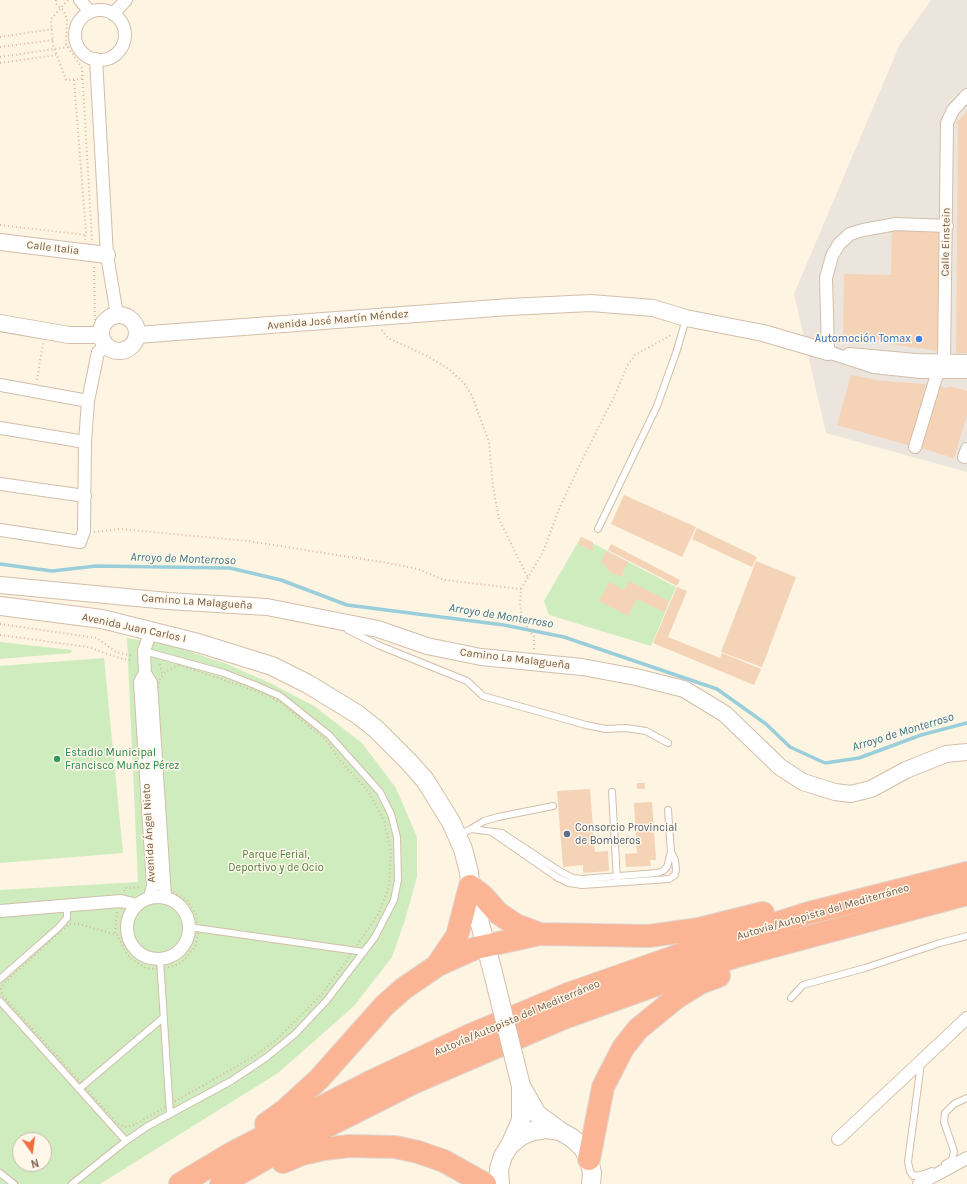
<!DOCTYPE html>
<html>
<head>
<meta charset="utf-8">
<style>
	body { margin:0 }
	#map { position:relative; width:967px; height:1184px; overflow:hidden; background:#fef4e2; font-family:Karla,sans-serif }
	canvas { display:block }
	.north { position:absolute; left:12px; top:1132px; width:40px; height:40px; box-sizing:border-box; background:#fff8ea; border:1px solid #c9b9a8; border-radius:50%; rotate:166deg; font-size:11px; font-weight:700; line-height:16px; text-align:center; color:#775a46 }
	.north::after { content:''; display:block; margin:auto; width:14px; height:18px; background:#f06f3e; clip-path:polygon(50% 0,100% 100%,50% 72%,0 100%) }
</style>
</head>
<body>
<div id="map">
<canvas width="967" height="1184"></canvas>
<div class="north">N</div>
</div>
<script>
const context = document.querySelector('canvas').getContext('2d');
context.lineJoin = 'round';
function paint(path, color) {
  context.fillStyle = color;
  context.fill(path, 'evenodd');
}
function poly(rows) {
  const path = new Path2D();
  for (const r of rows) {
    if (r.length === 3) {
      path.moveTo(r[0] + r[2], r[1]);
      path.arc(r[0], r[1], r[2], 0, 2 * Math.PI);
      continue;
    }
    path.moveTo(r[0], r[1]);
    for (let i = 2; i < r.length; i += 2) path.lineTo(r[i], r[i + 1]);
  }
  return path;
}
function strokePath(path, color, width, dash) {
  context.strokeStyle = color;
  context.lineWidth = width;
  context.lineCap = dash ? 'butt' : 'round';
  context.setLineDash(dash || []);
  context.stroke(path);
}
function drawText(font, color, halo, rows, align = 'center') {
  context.font = font + ' Karla,sans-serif';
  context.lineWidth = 3;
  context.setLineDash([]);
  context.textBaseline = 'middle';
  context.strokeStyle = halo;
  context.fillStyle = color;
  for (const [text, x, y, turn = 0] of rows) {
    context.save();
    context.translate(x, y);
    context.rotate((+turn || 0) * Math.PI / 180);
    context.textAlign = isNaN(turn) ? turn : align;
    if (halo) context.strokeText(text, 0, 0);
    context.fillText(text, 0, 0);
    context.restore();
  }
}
const industrial = poly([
	[931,0,967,0,967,472,826,433,794,294,900,44]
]);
const green = poly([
	[581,537,676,587,651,646,549,615,544,601],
	[127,638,173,646,227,664,272,684,314,706,362,743,396,788,417,837,417,877,405,920,392,957,354,1006,278,1073,100,1184,0,1184,0,890,138,882],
	[20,1140,44,1140,44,1164,20,1164],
	[0,642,72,650,71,653,0,659],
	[104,658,123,853,0,863,0,666]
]);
const stream = poly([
	[0,564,52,571,96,566,230,568,281,580,347,605,504,625,564,637,717,689,766,724,790,747,825,763,859,758,921,735,967,723]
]);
const building = poly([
	[967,111,967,353,956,353,958,124,956,123],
	[892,227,940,228,938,351,890,344,890,340,843,339,844,274,891,275],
	[851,375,882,381,926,384,911,446,837,425],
	[939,386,948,388,949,386,967,391,967,415,954,458,921,448],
	[624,495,696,527,682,557,611,524],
	[697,528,757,557,752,567,692,539],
	[581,537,593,542,593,551,578,544],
	[611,544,680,580,677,586,608,550],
	[606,551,628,562,621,577,609,571,601,561],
	[756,561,796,577,762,667,721,652],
	[629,581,669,601,664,612,637,599,628,616,599,601,609,582,624,590],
	[677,587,687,591,668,637,720,658,722,653,761,669,754,685,653,643],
	[637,783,645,783,645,789,637,789],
	[590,789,595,852,608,851,609,871,583,873,583,865,563,867,557,791],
	[652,802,656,860,650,860,651,866,626,867,625,854,637,853,634,803]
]);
const path = poly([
	[56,0,56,4,63,10,67,18,66,44,82,68,92,241],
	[68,0,51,19,53,45,66,80,83,79],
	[0,37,52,29],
	[0,47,53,40],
	[0,57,68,47],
	[0,63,56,55],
	[74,80,86,232,85,240],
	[0,225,86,235],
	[94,267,95,323],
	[382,330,388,338,427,356,449,369,464,383,472,396,489,442,493,487,499,519,528,578],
	[37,380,43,343],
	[94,532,120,529,248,541,388,563,418,569,444,580,521,589],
	[0,624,97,638,116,652,133,656],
	[0,635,88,647,116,657,133,661],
	[534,649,534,637,523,621,520,605,521,589,543,552,559,509,581,462,615,395,627,366,635,355,673,334],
	[160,664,163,675],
	[179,665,242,686,268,696,281,703,328,742,338,758,370,794,384,821,391,851,389,887,379,913,345,963,321,995,277,1039,253,1057,134,1125,125,1127,117,1123,2,995,1,989,4,983,69,924,79,924,117,935,125,951,130,958,144,967,153,969,161,969,177,965,184,960,195,947,199,931,196,914,187,900,171,891,169,886,158,713,157,690,160,678,167,671,179,665],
	[124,891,125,888,142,887],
	[115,933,117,912]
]);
const service = poly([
	[598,529,657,406,676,353,686,319],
	[347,626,348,630,378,645,467,681,483,696,586,725,606,729,626,728,646,731,668,743],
	[612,792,617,880],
	[471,829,484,821,498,817,553,806],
	[493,833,558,878,569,883,582,885,669,879,675,875,676,870,675,860,671,852],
	[458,836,471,829,502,833,561,872,573,878,582,879,657,873,663,871,667,867,671,852,668,810],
	[189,927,364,952],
	[160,959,170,1114],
	[0,979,58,928,67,918,67,906],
	[791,998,803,985,865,968,940,943,967,936],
	[0,1001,126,1141],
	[921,1063,908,1162,910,1171,913,1176,921,1175,932,1171],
	[79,1089,164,1017],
	[945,1164,952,1160,954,1151,944,1122,945,1113,954,1104,967,1098],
	[0,1173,14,1184],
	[72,1184,126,1141,148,1126,231,1081,267,1057,295,1034,327,1000,375,937,394,900,398,880,397,837,391,814,380,792,329,735,280,696,255,685,224,673,144,651]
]);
const minor = poly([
	[80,0,90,12],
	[100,35,25],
	[113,14,126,0],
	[96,59,107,255,117,315],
	[828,352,826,278,832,256,839,244,850,234,863,230,896,224,947,226],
	[828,352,874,367,921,372,967,372],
	[849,354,916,360,967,361],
	[944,361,947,123,953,110,967,95],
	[0,385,88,401],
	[0,428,85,442],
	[915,447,938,371],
	[964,457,967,449],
	[0,484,85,496],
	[0,530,80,542,84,531,85,442,88,401,98,352,107,347],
	[151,630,144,651,145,673,151,683,165,897],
	[145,673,140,682,153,886,150,897],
	[158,928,31],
	[0,911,121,901,137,905],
	[838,1139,967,1018],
	[919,1184,967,1158]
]);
const tertiary = poly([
	[0,242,107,255],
	[119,333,18],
	[0,323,69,335,101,335],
	[137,335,509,307,591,303,653,308,686,318,763,333,828,352],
	[0,585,168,601,267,607,378,629,427,646,481,657,582,667,636,677,684,689,725,714,780,767,803,782,835,792,851,794,871,789,906,770,946,754,967,752]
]);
const secondary = poly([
	[0,606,102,619,198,643,272,666,308,684,357,714,376,729,409,762,425,780,451,822,463,849,469,872,470,886,493,973],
	[521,1086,537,1114,560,1131],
	[510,1145,521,1120,521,1087],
	[500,1184,499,1169,503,1156,510,1145,521,1136,533,1131,547,1129,560,1131,572,1138,582,1147,589,1159,592,1173,591,1184]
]);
const motorway = poly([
	[438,964,457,936,470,886,483,896,498,913,516,925,540,934],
	[266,1124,284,1111,319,1079,384,1006,403,989,438,965,476,948,540,934,649,936,699,929,763,913],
	[589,1159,603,1087,623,1048,638,1029,676,998,700,983,719,976],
	[283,1162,302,1154,324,1149,349,1146,395,1147,418,1152,444,1161,485,1184],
	[180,1184,232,1153,372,1081,468,1036,568,994,708,945,809,913,967,873],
	[221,1184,284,1148,413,1083,564,1018,734,957,967,894]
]);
const secondaryBridge = poly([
	[493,973,521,1086]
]);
const markers = [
	[919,339,4,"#3f7fe0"],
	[57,759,4,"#2e9e5b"],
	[567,834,4,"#5c6f8a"]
];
const streetNames = [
	["Calle Einstein",946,242,-89],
	["Calle Italia",53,248,7],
	["Avenida José Martín Méndez",338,320,-5],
	["Camino La Malagueña",197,602,4],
	["Avenida Juan Carlos I",134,628,12],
	["Camino La Malagueña",515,659,7],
	["Avenida Ángel Nieto",149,833,-93],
	["Autovía/Autopista del Mediterráneo",823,912,-16],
	["Autovía/Autopista del Mediterráneo",517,1018,-23]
];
const shopNames = [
	["Automoción Tomax",911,339]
];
const leisureNames = [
	["Estadio Municipal",65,753],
	["Francisco Muñoz Pérez",65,766]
];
const serviceNames = [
	["Consorcio Provincial",575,828],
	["de Bomberos",575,841]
];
const parkNames = [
	["Parque Ferial,",276,855],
	["Deportivo y de Ocio",276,868]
];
const waterNames = [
	["Arroyo de Monterroso",183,559,2],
	["Arroyo de Monterroso",501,616,9],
	["Arroyo de Monterroso",903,732,-17]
];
paint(industrial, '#ece5dd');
paint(green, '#cfecbf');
strokePath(stream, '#9acedb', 3.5);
paint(building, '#f5d3b7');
strokePath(service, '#d2beaa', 8);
strokePath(minor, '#d2beaa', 14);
strokePath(tertiary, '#d2beaa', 18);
strokePath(secondary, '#d5bea7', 20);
strokePath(motorway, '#ded7d3', 24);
strokePath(path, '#dab79b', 2, [1, 3]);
strokePath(service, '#fff', 6);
strokePath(minor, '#fff', 12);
strokePath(tertiary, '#fff', 16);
strokePath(secondary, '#fff', 18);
strokePath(motorway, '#fcb594', 22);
strokePath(secondaryBridge, '#d5bea7', 20, []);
strokePath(secondaryBridge, '#fff', 18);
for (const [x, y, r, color] of markers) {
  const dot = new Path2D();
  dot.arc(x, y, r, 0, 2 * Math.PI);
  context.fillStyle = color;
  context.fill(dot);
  strokePath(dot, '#fff8ea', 1.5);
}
drawText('11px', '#775a46', '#fff8ea', streetNames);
drawText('11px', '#366cbe', '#fff8ea', shopNames, 'right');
drawText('11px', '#27864d', '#fff8ea', leisureNames, 'left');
drawText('11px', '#4e5e75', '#fff8ea', serviceNames, 'left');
drawText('11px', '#4d7e3d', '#fff8ea', parkNames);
drawText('italic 12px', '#3b7585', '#fff8ea', waterNames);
</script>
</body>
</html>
